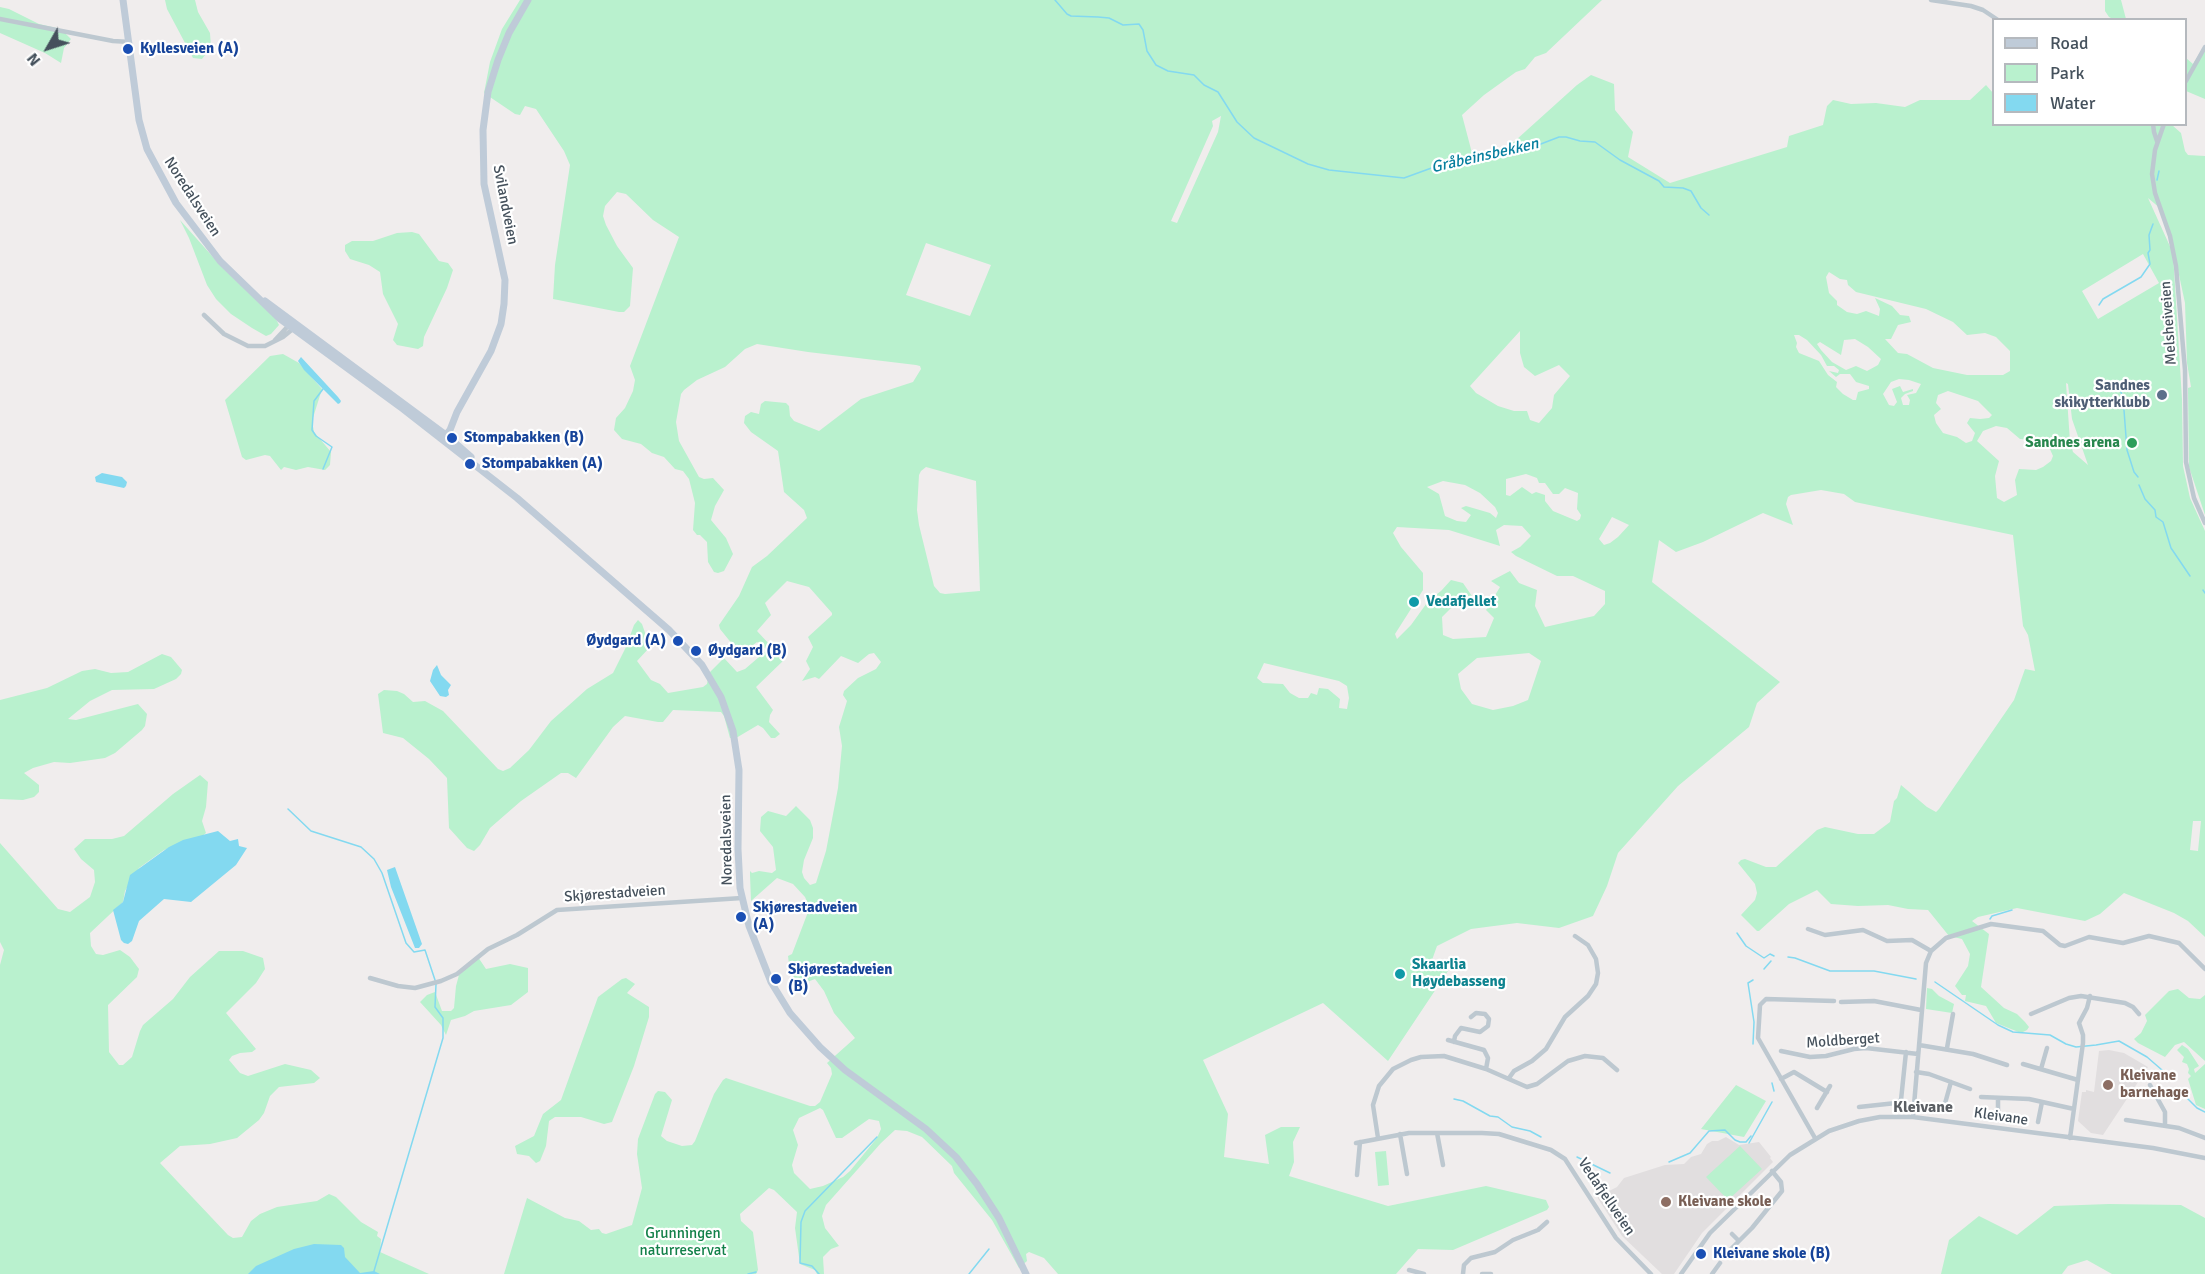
<!DOCTYPE html>
<html>
<head>
<meta charset="utf-8">
<style>
	body { margin:0 }
	#map { position:relative; width:2205px; height:1274px; overflow:hidden; background:#f0eded; font-family:Signika,sans-serif }
	canvas { display:block }
	.legend { position:absolute; left:1992px; top:18px; width:195px; height:108px; box-sizing:border-box; background:#fff; border:2px solid #b5b9be; margin:0; padding:8px 10px; list-style:none; font-size:18px; color:#45515c }
	.legend li { display:flex; align-items:center; gap:12px; height:30px }
	.legend b { width:30px; border:2px solid #b5b9be }
	.north { position:absolute; left:18px; top:18px; width:60px; height:60px; -webkit-text-stroke:4px #fff; paint-order:stroke; rotate:231deg; font-size:16px; font-weight:700; line-height:24px; text-align:center; color:#45515c }
	.north::after { content:''; display:block; margin:auto; width:21px; height:27px; background:#45515c; clip-path:polygon(50% 0,100% 100%,50% 72%,0 100%) }
</style>
</head>
<body>
<div id="map">
<canvas width="2205" height="1274"></canvas>
<ul class="legend">
<li><b style="height:8px;background:#bfcbd8"></b>Road</li>
<li><b style="height:16px;background:#b9f1ce"></b>Park</li>
<li><b style="height:16px;background:#83d9f0"></b>Water</li>
</ul>
<div class="north">N</div>
</div>
<script>
const context = document.querySelector('canvas').getContext('2d');
context.lineJoin = 'round';
function paint(path, color) {
  context.fillStyle = color;
  context.fill(path, 'evenodd');
}
function poly(rows) {
  const path = new Path2D();
  for (const r of rows) {
    path.moveTo(r[0], r[1]);
    for (let i = 2; i < r.length; i += 2) path.lineTo(r[i], r[i + 1]);
  }
  return path;
}
function strokePath(path, color, width, dash) {
  context.strokeStyle = color;
  context.lineWidth = width;
  context.lineCap = dash ? 'butt' : 'round';
  context.setLineDash(dash || []);
  context.stroke(path);
}
function drawText(font, color, halo, rows, align = 'center') {
  context.font = font + ' Signika,sans-serif';
  context.lineWidth = 4.5;
  context.setLineDash([]);
  context.textBaseline = 'middle';
  context.strokeStyle = halo;
  context.fillStyle = color;
  for (const [text, x, y, turn = 0] of rows) {
    context.save();
    context.translate(x, y);
    context.rotate((+turn || 0) * Math.PI / 180);
    context.textAlign = isNaN(turn) ? turn : align;
    if (halo) context.strokeText(text, 0, 0);
    context.fillText(text, 0, 0);
    context.restore();
  }
}
const education = poly([
	[2109,1050,2124,1053,2148,1067,2103,1135,2091,1133,2078,1121,2082,1092,2086,1092,2086,1090,2094,1092,2099,1051],
	[1726,1137,1739,1145,1759,1142,1771,1157,1770,1158,1773,1162,1702,1233,1674,1274,1662,1274,1622,1236,1597,1197,1617,1187,1624,1178,1665,1165,1684,1164,1691,1157,1701,1154,1707,1144,1712,1141,1718,1141]
]);
const green = poly([
	[165,0,195,0,198,12,210,33,211,47,202,59,193,58,167,9],
	[520,0,1602,0,1546,53,1535,57,1525,69,1516,72,1484,95,1462,115,1472,153,1473,155,1506,149,1577,85,1591,75,1614,84,1615,110,1633,132,1628,157,1670,183,1787,147,1789,136,1823,125,1827,106,1833,100,1851,104,1876,103,1905,107,1920,100,1970,100,1986,85,1993,93,1994,124,2172,125,2181,133,2185,151,2188,155,2205,156,2205,515,2189,467,2188,388,2191,387,2187,363,2185,303,2169,228,2161,209,2148,198,2173,253,2182,399,2183,466,2190,498,2205,531,2205,937,2188,921,2174,913,2124,893,2100,914,2085,921,2017,908,1978,917,1972,921,1989,934,1981,987,2004,1008,2017,1014,2025,1022,2029,1027,2027,1030,2021,1033,1996,1023,1986,1006,1965,1001,1966,995,1962,995,1955,986,1968,966,1970,954,1962,939,1949,936,1928,910,1908,909,1888,905,1858,906,1831,904,1817,890,1789,904,1759,931,1757,931,1741,915,1755,900,1757,893,1755,884,1738,863,1741,860,1745,859,1766,867,1776,867,1817,830,1825,827,1858,834,1874,834,1890,822,1894,801,1897,798,1901,785,1927,807,1936,812,1939,809,2014,700,2025,669,2035,671,2028,635,2023,626,2013,535,1855,502,1844,494,1821,490,1791,495,1788,497,1786,504,1793,525,1763,513,1703,542,1676,552,1659,540,1652,582,1780,682,1757,703,1749,727,1678,786,1618,853,1607,886,1593,916,1559,928,1517,923,1471,929,1437,946,1432,960,1450,968,1388,1061,1323,1003,1203,1060,1228,1114,1224,1157,1269,1164,1265,1135,1281,1127,1300,1127,1293,1142,1294,1162,1289,1176,1388,1206,1486,1186,1546,1200,1549,1207,1547,1210,1453,1250,1418,1249,1396,1274,1058,1274,1044,1258,1029,1252,1026,1254,1027,1261,1019,1268,992,1220,954,1173,952,1166,922,1137,907,1131,895,1130,881,1143,826,1205,822,1216,825,1228,839,1246,831,1249,823,1257,824,1274,817,1274,815,1270,800,1264,795,1228,797,1212,774,1190,769,1188,740,1214,741,1221,753,1232,758,1270,756,1274,504,1274,527,1198,565,1218,579,1221,591,1230,599,1229,602,1233,606,1234,632,1225,642,1188,637,1154,638,1139,655,1094,658,1091,665,1092,672,1100,661,1136,667,1141,682,1146,692,1145,695,1141,714,1094,723,1080,726,1078,810,1106,815,1106,820,1102,832,1074,831,1068,827,1063,855,1038,834,1013,824,991,815,979,802,984,798,982,790,972,788,956,792,954,808,912,809,906,805,897,793,884,777,878,751,901,750,875,750,871,752,873,759,871,772,873,776,870,773,847,760,831,761,817,768,811,786,816,796,806,810,820,813,828,813,838,804,860,802,872,804,878,810,885,816,883,826,851,838,788,842,746,839,727,847,701,843,695,844,691,858,678,876,669,881,662,874,653,869,654,858,663,841,656,819,679,815,677,802,681,810,669,806,661,813,647,808,637,832,615,832,613,809,587,787,581,765,603,771,615,757,631,784,660,756,687,773,710,770,715,769,722,780,734,775,738,771,738,763,728,758,725,736,738,730,738,724,716,721,712,673,710,663,722,658,722,625,716,613,727,576,778,568,773,561,773,521,801,490,828,480,845,474,851,467,848,449,828,447,778,429,759,403,738,383,733,378,694,384,690,397,691,404,694,413,702,425,701,443,711,498,769,503,771,510,768,529,750,551,721,568,706,587,689,613,673,626,647,634,625,638,620,642,624,650,647,637,661,651,680,660,684,668,693,703,687,707,684,709,673,724,658,737,672,745,669,766,651,766,649,757,642,741,655,720,629,719,625,739,596,752,567,767,556,807,518,804,510,784,492,778,451,751,432,744,423,745,416,751,412,759,414,761,404,765,401,786,403,789,406,790,416,794,421,819,431,861,399,913,382,921,369,920,366,916,365,808,352,757,344,745,349,725,367,697,380,684,390,681,394,676,422,679,441,699,477,704,479,713,478,724,490,715,506,711,520,726,538,733,554,724,571,718,573,714,572,708,562,707,542,700,535,697,535,693,530,695,503,689,479,683,471,675,469,664,457,652,453,641,444,622,439,614,430,616,418,625,408,633,391,635,380,630,366,679,237,653,220,626,194,617,192,605,206,603,216,606,225,617,246,633,268,630,306,624,312,619,312,553,299,555,265,570,165,564,151,536,109,525,106,520,115,515,114,484,93,490,62,502,29],
	[1221,116,1218,132,1177,223,1171,221,1213,126,1212,121],
	[926,243,991,265,970,316,906,295],
	[2143,254,2159,283,2098,319,2082,291],
	[1829,272,1840,279,1847,280,1848,285,1856,292,1926,309,1953,322,1967,335,1985,333,1996,337,2010,351,2010,371,2003,375,1967,375,1933,368,1907,354,1898,353,1885,339,1891,339,1898,325,1911,322,1909,316,1900,315,1892,306,1875,298,1880,309,1879,316,1866,311,1857,314,1847,312,1837,305,1837,301,1829,293,1826,277],
	[1520,331,1520,353,1524,367,1535,376,1559,365,1570,376,1554,395,1552,408,1539,423,1530,420,1527,411,1514,411,1498,406,1476,393,1470,386],
	[1794,335,1799,335,1807,340,1821,355,1827,366,1834,366,1839,370,1838,373,1829,371,1836,377,1840,374,1850,374,1856,382,1869,386,1869,389,1858,392,1856,400,1853,400,1843,394,1836,387,1837,382,1828,375,1819,361,1799,353,1796,347,1797,343],
	[1855,339,1868,347,1881,359,1878,365,1867,371,1856,366,1846,370,1832,362,1821,350,1817,344,1820,342,1841,355,1844,340],
	[1899,379,1909,380,1921,384,1916,393,1907,395,1910,400,1909,405,1903,405,1901,398,1905,394,1913,391,1913,389,1903,392,1900,386,1892,389,1897,402,1894,406,1889,405,1883,394,1891,382],
	[2066,383,2068,384,2072,419,2088,465,2073,452,2070,442],
	[1948,391,1978,401,1992,415,1989,418,1980,419,1970,418,1967,423,1975,433,1972,441,1966,443,1957,437,1943,433,1936,423,1934,415,1941,409,1936,403,1938,395],
	[1996,426,2007,428,2020,439,2043,441,2049,447,2053,456,2051,461,2043,467,2036,470,2019,469,2015,480,2017,495,2004,502,1997,498,1995,476,1999,461,1977,441,1983,431],
	[926,467,976,481,980,591,945,594,940,593,934,586,919,525,917,510,919,475,921,471],
	[1526,474,1537,478,1539,483,1545,483,1553,494,1559,494,1565,488,1578,493,1577,509,1581,515,1580,519,1577,521,1553,511,1545,501,1545,495,1536,492,1532,494,1522,487,1510,496,1506,495,1506,479],
	[1443,481,1465,485,1480,493,1495,507,1498,513,1496,518,1490,513,1466,506,1461,508,1471,515,1466,522,1457,521,1445,516,1439,494,1427,487],
	[1612,517,1629,525,1618,537,1610,543,1604,545,1599,539],
	[1504,525,1522,526,1531,536,1520,547,1511,552,1516,556,1557,576,1573,576,1605,591,1605,604,1594,616,1545,627,1535,606,1537,590,1519,583,1510,571,1491,581,1500,587,1486,610,1494,618,1486,637,1453,639,1443,635,1442,617,1452,607,1474,599,1463,583,1451,580,1441,591,1429,600,1411,625,1397,639,1395,634,1423,590,1423,573,1401,547,1393,533,1397,527,1449,530,1500,546,1496,530],
	[1529,653,1541,661,1528,700,1513,706,1493,710,1472,704,1461,689,1458,674,1477,658],
	[1264,663,1339,681,1347,686,1349,698,1347,709,1339,708,1340,699,1328,689,1319,688,1317,695,1311,693,1308,698,1299,698,1290,693,1283,684,1263,683,1257,678],
	[2193,821,2201,821,2198,851,2190,850],
	[820,1108,823,1110,836,1138,842,1138,869,1119,879,1121,881,1129,877,1138,850,1171,843,1177,823,1186,810,1189,794,1173,792,1165,798,1145,793,1130,799,1118],
	[2105,0,2121,0,2126,19,2113,19,2109,17,2105,11],
	[0,7,9,9,39,24,61,29,71,39,64,48,61,63,45,53,0,33],
	[2205,45,2205,99,2186,91,2186,58,2193,64],
	[180,220,221,266,276,319,279,325,271,334,266,336,252,328,231,314,216,299,207,285,189,238],
	[412,232,419,234,439,261,448,263,453,270,447,288,424,337,423,346,418,349,397,345,393,340,398,324,383,294,380,272,369,265,350,259,345,251,345,245,352,241,373,241,397,233],
	[283,354,299,363,322,389,312,421,314,432,331,452,330,465,325,470,308,467,296,470,284,467,281,470,270,456,265,455,246,460,242,457,225,400,270,356],
	[162,654,171,657,182,670,181,674,176,679,154,689,112,690,90,701,68,719,76,720,138,704,147,714,145,726,142,730,115,753,105,758,70,763,54,762,33,768,24,773,39,785,39,792,34,797,23,800,0,799,0,700,47,688,82,671,95,669,111,673,128,672],
	[200,775,208,782,206,807,202,821,206,833,201,837,164,850,139,868,125,891,123,902,90,933,91,946,96,954,103,955,120,950,130,957,139,969,137,977,108,1005,109,1052,119,1065,123,1065,132,1057,140,1031,143,1025,173,999,190,977,219,951,243,951,263,958,265,969,256,983,226,1013,256,1049,252,1052,240,1053,232,1056,229,1060,240,1073,248,1076,285,1064,311,1070,320,1078,314,1083,279,1087,270,1096,264,1113,259,1120,237,1138,210,1144,180,1146,160,1163,228,1235,233,1238,242,1237,251,1221,260,1214,277,1207,317,1201,329,1194,336,1197,361,1222,378,1232,377,1236,381,1239,380,1252,429,1274,0,1274,0,965,4,950,0,942,0,843,58,909,70,912,90,897,95,882,94,870,81,859,74,849,85,839,112,839,124,836,173,794],
	[478,957,486,969,510,964,528,968,528,992,511,1005,474,1011,465,1016,451,1020,446,1035,441,1025,420,1002,427,995,435,992,442,1011,451,1011,454,1008,456,986,459,975],
	[626,978,635,984,627,993,649,1007,649,1017,634,1066,612,1122,604,1124,581,1117,555,1117,549,1121,546,1146,540,1161,536,1163,529,1156,517,1154,515,1146,534,1136,543,1114,561,1100,598,997,622,979],
	[1927,988,1932,989,1939,996,1954,1004,1952,1013,1926,1009],
	[2178,989,2189,998,2200,999,2205,995,2205,1061,2184,1042,2175,1045,2165,1057,2138,1043,2134,1039,2141,1033,2147,1021,2145,1015,2169,991],
	[2182,1045,2188,1049,2199,1066,2194,1069,2195,1073,2205,1064,2205,1109,2196,1105,2188,1079,2191,1076,2188,1073,2189,1069,2187,1064,2182,1062,2184,1057,2177,1050],
	[1736,1085,1766,1101,1744,1137,1701,1129],
	[1740,1146,1762,1169,1728,1200,1706,1177],
	[1386,1151,1389,1185,1378,1186,1375,1152],
	[2109,1204,2181,1205,2205,1218,2205,1274,2112,1274,2087,1260,2068,1266,2062,1274,1941,1274,1949,1240,1979,1216,2017,1235,2054,1206]
]);
const water = poly([
	[301,357,338,397,341,401,340,403,338,404,304,370,298,361],
	[102,473,122,477,127,482,126,486,124,488,96,482,95,477],
	[437,665,441,675,451,685,448,690,449,695,446,697,440,696,430,681,433,670],
	[218,831,230,841,238,839,239,846,247,848,236,865,191,902,164,899,139,921,132,941,128,944,124,943,121,940,113,910,123,902,130,875,169,847,183,840],
	[395,867,422,944,419,948,415,948,391,887,387,870],
	[314,1244,341,1245,344,1248,345,1257,360,1273,374,1271,380,1274,248,1274,256,1266,294,1249]
]);
const stream = poly([
	[1055,0,1067,14,1071,16,1098,17,1109,18,1123,25,1139,24,1143,30,1147,51,1156,65,1168,71,1194,75,1204,85,1218,92,1237,122,1254,138,1308,164,1329,170,1404,178,1448,162,1533,147,1559,137,1566,137,1580,141,1595,142,1620,160,1659,181,1664,187,1683,188,1691,191,1701,208,1709,215],
	[2157,180,2159,171],
	[2099,305,2103,299,2141,277,2150,264,2148,253,2150,250,2149,235,2153,224],
	[2118,385,2123,397,2127,450,2134,472,2138,477],
	[323,469,332,447,316,436,312,430,314,401,323,389],
	[2139,485,2145,499,2155,510,2156,517,2163,522,2171,548,2190,576],
	[2203,590,2205,593],
	[288,809,311,831,361,847,374,859,382,873,406,943,414,952,425,950,435,980],
	[1990,919,1992,916,2012,910],
	[1737,933,1746,946,1764,958,1770,954,1774,956],
	[1788,957,1795,958,1830,971,1874,971,1916,979],
	[1764,969,1771,961],
	[1753,980,1748,983,1754,1022,1753,1044],
	[1935,982,1998,1025,2013,1032,2050,1035,2066,1044,2076,1047,2096,1045,2119,1041,2147,1057,2162,1070],
	[1772,1083,1774,1091],
	[2187,1098,2197,1108,2205,1112],
	[1454,1099,1463,1101,1490,1116,1498,1117,1512,1127,1530,1131,1541,1137],
	[1749,1143,1772,1102],
	[1577,1157,1610,1173],
	[1669,1162,1690,1153,1709,1131,1725,1130,1735,1140,1740,1142,1746,1142,1751,1136],
	[374,1271,443,1038,443,1018,435,1007,436,984],
	[748,1274,756,1272],
	[819,1274,812,1266,800,1263,801,1222,805,1211,877,1137],
	[969,1274,989,1249]
]);
const street = poly([
	[1931,0,1971,6,1983,10,1998,20],
	[0,19,113,41,130,42],
	[2186,81,2205,47],
	[2153,124,2154,132,2157,141],
	[2164,124,2155,150,2152,174,2155,193,2170,236,2176,266,2185,370,2186,462,2194,498,2205,523],
	[204,315,224,334,248,346,265,346,283,337,294,328],
	[275,340,290,324],
	[1808,929,1825,935,1863,930,1887,941,1912,940,1931,951],
	[370,978,398,986,415,988,441,981,457,974,488,949,517,935,557,910,742,898],
	[1841,1002,1874,1001,1921,1010],
	[2031,1014,2069,998,2081,996,2125,1003,2133,1007,2139,1014],
	[1448,1040,1484,1050,1488,1058,1486,1069],
	[1454,1042,1455,1036,1461,1028,1480,1032,1488,1026,1489,1019,1485,1014,1476,1013,1471,1017],
	[1919,1045,1973,1054,2007,1065],
	[1947,1048,1953,1014],
	[1781,1051,1810,1057,1826,1056,1854,1049,1866,1048,1918,1054],
	[2023,1064,2078,1080],
	[2041,1069,2047,1048],
	[1916,1072,1929,1074,1970,1089],
	[1509,1078,1514,1071,1532,1061,1546,1049,1565,1017,1588,996,1596,984,1598,973,1596,959,1588,945,1575,936],
	[1781,1079,1794,1072,1827,1092],
	[2150,1085,2165,1112,2165,1126],
	[1981,1097,2029,1099,2074,1109],
	[1859,1107,1896,1103,1901,1100,1906,1052],
	[1944,1107,1951,1082],
	[1817,1108,1830,1086],
	[1998,1114,1998,1098],
	[1913,1117,1926,963,1931,951,1946,938,1991,924,2043,931,2060,945,2065,946,2089,937,2123,943,2149,936,2179,943,2205,969],
	[2126,1120,2179,1128,2205,1138],
	[2038,1122,2042,1102],
	[1437,1133,1443,1165],
	[1400,1134,1407,1174],
	[1378,1138,1373,1105,1379,1086,1393,1069,1411,1060,1421,1057,1444,1056,1486,1069,1527,1087,1537,1084,1568,1061,1585,1056,1603,1058,1617,1070],
	[1815,1138,1758,1038,1760,1005,1766,999,1834,1001],
	[2070,1138,2083,1043,2083,1035,2079,1023,2087,1008,2090,996],
	[1356,1143,1409,1133,1482,1133,1499,1134,1551,1150,1565,1159,1616,1238,1651,1274],
	[1357,1175,1360,1142],
	[1732,1234,1739,1241],
	[1731,1249,1752,1228,1782,1191,1781,1182,1772,1171],
	[1409,1270,1424,1274],
	[1463,1274,1464,1265,1471,1258,1495,1252,1513,1240,1538,1230,1547,1222],
	[1482,1274,1491,1274],
	[1681,1274,1710,1233,1790,1155,1829,1131,1859,1121,1880,1117,1913,1117,2153,1148,2205,1158],
	[1712,1274,1720,1263]
]);
const secondary = poly([
	[123,0,139,120,147,149,176,203,220,261,280,319,403,409,517,498,669,630,702,665,721,697,733,731,739,770,738,849,740,888,749,926,771,982,790,1013,820,1047,845,1070,926,1129,956,1157,977,1184,999,1218,1026,1274],
	[265,301,446,435,471,457],
	[440,438,446,435,450,430,457,412,491,351,501,324,504,304,505,280,484,184,483,130,488,92,498,60,509,33,528,0]
]);
const markers = [
	[128,49,6,"#1a4fb4"],
	[2162,395,6,"#5c6f8a"],
	[452,438,6,"#1a4fb4"],
	[2132,443,6,"#2e9e5b"],
	[470,464,6,"#1a4fb4"],
	[1414,602,6,"#0f9aa8"],
	[678,641,6,"#1a4fb4"],
	[696,651,6,"#1a4fb4"],
	[741,917,6,"#1a4fb4"],
	[1400,974,6,"#0f9aa8"],
	[776,979,6,"#1a4fb4"],
	[2108,1085,6,"#8d6e63"],
	[1666,1202,6,"#8d6e63"],
	[1701,1254,6,"#1a4fb4"]
];
const transitNames = [
	["Kyllesveien (A)",140,49],
	["Stompabakken (B)",464,438],
	["Stompabakken (A)",482,464],
	["Øydgard (A)",666,641,"right"],
	["Øydgard (B)",708,651],
	["Skjørestadveien",753,908],
	["(A)",753,925],
	["Skjørestadveien",788,970],
	["(B)",788,987],
	["Kleivane skole (B)",1713,1254]
];
const streetNames = [
	["Noredalsveien",192,197,57],
	["Svilandveien",505,205,79],
	["Melsheiveien",2169,323,-94],
	["Noredalsveien",727,840,-91],
	["Skjørestadveien",615,894,-4],
	["Moldberget",1843,1041,-4],
	["Kleivane",2001,1117,8],
	["Vedafjellveien",1606,1197,56]
];
const serviceNames = [
	["Sandnes",2150,386],
	["skikytterklubb",2150,403]
];
const leisureNames = [
	["Sandnes arena",2120,443]
];
const cultureNames = [
	["Vedafjellet",1426,602],
	["Skaarlia",1412,965],
	["Høydebasseng",1412,982]
];
const educationNames = [
	["Kleivane",2120,1076],
	["barnehage",2120,1093],
	["Kleivane skole",1678,1202]
];
const parkNames = [
	["Grunningen",683,1234],
	["naturreservat",683,1251]
];
const waterNames = [
	["Gråbeinsbekken",1485,156,-13]
];
const neighbourhoodNames = [
	["Kleivane",1923,1108]
];
paint(education, '#e1dedf');
paint(green, '#b9f1ce');
paint(water, '#83d9f0');
strokePath(stream, '#83d9f0', 1.5);
strokePath(street, '#bdc8d0', 4.5);
strokePath(secondary, '#bfcbd8', 7);
for (const [x, y, r, color] of markers) {
  const dot = new Path2D();
  dot.arc(x, y, r, 0, 2 * Math.PI);
  context.fillStyle = color;
  context.fill(dot);
  strokePath(dot, '#fff', 2);
}
drawText('bold 15px', '#164399', '#fff', transitNames, 'left');
drawText('15px', '#45515c', '#fff', streetNames);
drawText('bold 15px', '#4e5e75', '#fff', serviceNames, 'right');
drawText('bold 15px', '#27864d', '#fff', leisureNames, 'right');
drawText('bold 15px', '#0d838f', '#fff', cultureNames, 'left');
drawText('bold 15px', '#785e54', '#fff', educationNames, 'left');
drawText('15px', '#128049', '#fff', parkNames);
drawText('italic 16px', '#067e9e', '#fff', waterNames);
drawText('bold 16px', '#5a5e63', '#fff', neighbourhoodNames);
</script>
</body>
</html>
